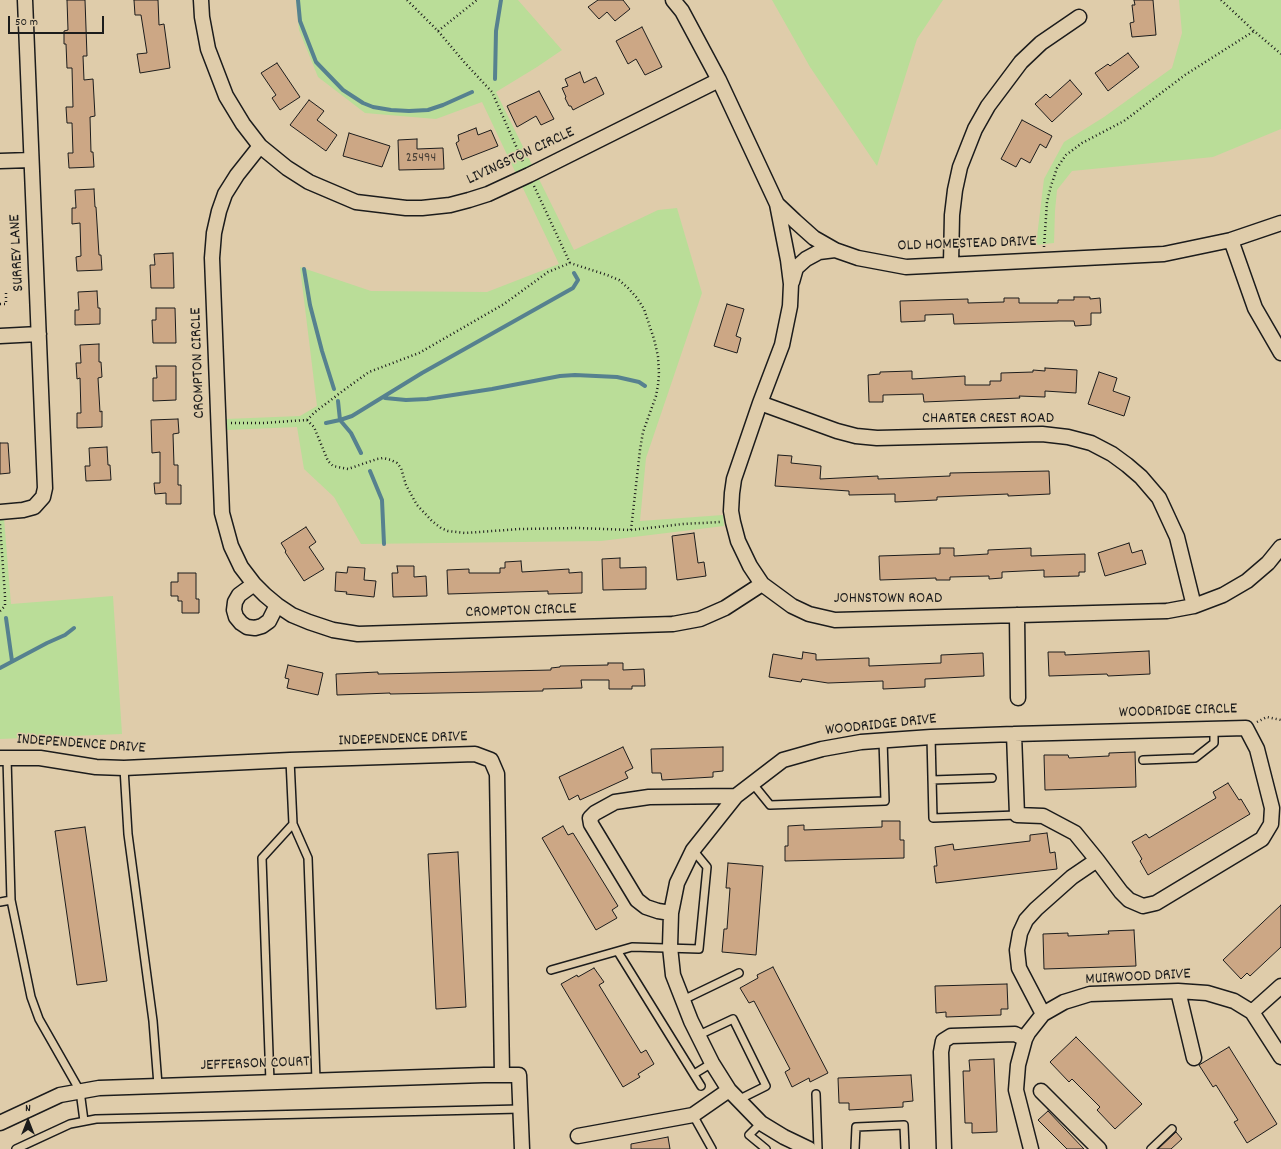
<!DOCTYPE html>
<html>
<head>
<meta charset="utf-8">
<style>
	body { margin:0 }
	#map { position:relative; width:1281px; height:1149px; overflow:hidden; background:#dfccaa; font-family:Dekko,sans-serif }
	canvas { display:block }
	.north { position:absolute; left:8px; top:1101px; width:40px; height:40px; -webkit-text-stroke:3px #dfccaa; paint-order:stroke; rotate:0deg; font-size:11px; font-weight:700; line-height:16px; text-align:center; color:#1c1c1c }
	.north::after { content:''; display:block; margin:auto; width:14px; height:18px; background:#1c1c1c; clip-path:polygon(50% 0,100% 100%,50% 72%,0 100%) }
	.scale { position:absolute; left:8px; top:16px; width:96px; height:18px; box-sizing:border-box; border:2px solid #1c1c1c; border-top:0; padding-left:5px; font-size:12px; line-height:14px; white-space:nowrap; color:#1c1c1c; -webkit-text-stroke:3px #dfccaa; paint-order:stroke }
</style>
</head>
<body>
<div id="map">
<canvas width="1281" height="1149"></canvas>
<div class="north">N</div>
<div class="scale">50 m</div>
</div>
<script>
const context = document.querySelector('canvas').getContext('2d');
context.lineJoin = 'round';
function paint(path, color) {
  context.fillStyle = color;
  context.fill(path, 'evenodd');
}
function poly(rows) {
  const path = new Path2D();
  for (const r of rows) {
    path.moveTo(r[0], r[1]);
    for (let i = 2; i < r.length; i += 2) path.lineTo(r[i], r[i + 1]);
  }
  return path;
}
function strokePath(path, color, width, dash) {
  context.strokeStyle = color;
  context.lineWidth = width;
  context.lineCap = dash ? 'butt' : 'round';
  context.setLineDash(dash || []);
  context.stroke(path);
}
function drawText(font, color, halo, rows, align = 'center') {
  context.font = font + ' Dekko,sans-serif';
  context.lineWidth = 3;
  context.setLineDash([]);
  context.textBaseline = 'middle';
  context.strokeStyle = halo;
  context.fillStyle = color;
  for (const [text, x, y, turn = 0] of rows) {
    context.save();
    context.translate(x, y);
    context.rotate((+turn || 0) * Math.PI / 180);
    context.textAlign = isNaN(turn) ? turn : align;
    if (halo) context.strokeText(text, 0, 0);
    context.fillText(text, 0, 0);
    context.restore();
  }
}
const green = poly([
	[296,0,518,0,562,50,537,67,496,92,574,250,658,210,677,208,702,293,646,458,640,521,723,515,724,526,601,541,361,544,334,497,304,469,297,427,227,430,226,419,300,416,317,406,300,267,371,291,487,292,559,264,482,102,436,119,365,113,318,77,299,30],
	[772,0,943,0,917,39,877,166,810,67],
	[1179,0,1281,0,1281,129,1213,157,1072,171,1057,190,1055,211,1054,243,1036,245,1044,179,1064,142,1104,117,1172,68,1182,33],
	[4,518,11,604,113,596,122,734,0,739,0,519]
]);
const stream = poly([
	[298,0,300,21,316,62,343,90,363,103,373,107,391,110,409,111,428,110,443,105,472,92],
	[495,79,496,31,501,0],
	[304,269,310,305,322,351,334,389],
	[385,398,406,400,427,399,492,389,560,376,575,375,617,377,639,382,645,386],
	[338,401,340,420,351,433,361,453],
	[326,423,340,420,352,416,422,373,573,288,578,280,574,273],
	[370,471,382,500,384,544],
	[6,618,12,661],
	[0,668,47,643,65,635,74,628]
]);
const building = poly([
	[67,0,85,0,87,56,83,56,84,80,93,79,95,116,90,117,91,152,93,152,94,167,69,168,68,153,73,153,72,123,67,123,66,107,73,107,72,68,67,68,66,44,64,44,64,31,68,30,67,0],
	[134,0,158,0,159,25,164,24,170,68,140,73,137,54,147,53,141,15,135,15,134,0],
	[598,0,623,0,630,9,615,21,607,12,599,19,588,7,598,0],
	[1134,0,1153,0,1156,35,1132,37,1130,23,1134,22,1132,5,1135,5,1134,0],
	[642,27,662,67,645,75,636,59,628,64,616,41,642,27],
	[1128,53,1139,67,1108,91,1095,73,1108,64,1110,66,1128,53],
	[277,63,300,97,280,110,272,98,276,95,261,73,277,63],
	[580,72,584,83,596,77,604,94,573,110,571,106,569,106,565,98,566,97,562,88,568,86,565,79,580,72],
	[1070,80,1082,94,1052,122,1035,104,1046,94,1050,98,1070,80],
	[539,91,554,119,541,125,536,116,517,127,507,106,539,91],
	[309,100,324,111,317,120,337,135,326,151,290,125,309,100],
	[1022,120,1052,136,1046,148,1040,144,1030,163,1021,158,1016,167,1001,159,1022,120],
	[476,128,478,135,491,130,498,146,462,160,456,143,459,141,458,135,476,128],
	[349,133,390,146,382,167,343,156,349,133],
	[417,139,417,149,443,148,444,169,399,170,398,140,417,139],
	[94,189,95,207,96,207,99,255,101,255,102,270,77,271,76,257,81,256,80,223,72,224,72,208,76,208,75,190,94,189],
	[173,253,174,288,151,288,150,265,155,265,154,254,173,253],
	[97,291,98,308,100,308,100,324,75,325,75,310,79,310,78,292,97,291],
	[1074,297,1090,297,1090,299,1100,298,1101,313,1091,313,1091,325,1075,326,1074,321,1059,321,954,324,953,314,925,315,925,321,901,322,900,301,968,299,968,303,1004,302,1004,298,1019,298,1019,303,1058,303,1058,300,1074,300,1074,297],
	[727,304,744,309,736,336,741,338,737,353,714,346,727,304],
	[156,308,175,308,176,343,153,343,152,320,156,320,156,308],
	[99,344,99,362,101,362,102,377,98,378,100,412,102,411,102,427,77,428,77,413,81,413,80,378,77,379,76,363,81,363,80,345,99,344],
	[156,366,176,366,176,400,153,401,153,378,157,378,156,366],
	[1045,368,1077,370,1076,393,1045,391,1045,397,1019,396,1020,398,924,402,923,394,883,395,883,402,869,402,868,375,880,374,880,372,912,371,912,379,965,376,965,385,990,385,990,381,1001,381,1001,373,1033,372,1033,370,1045,371,1045,368],
	[1099,372,1117,378,1113,391,1130,397,1124,416,1088,404,1099,372],
	[178,419,179,433,173,434,174,465,178,465,178,485,181,485,181,504,166,504,166,493,155,494,154,483,160,483,160,452,152,453,151,420,178,419],
	[0,443,8,443,10,473,0,474,0,443],
	[107,447,108,465,110,465,111,480,86,481,85,466,90,466,89,448,107,447],
	[778,455,792,456,791,463,821,466,820,479,878,476,878,479,950,476,950,473,1049,471,1050,494,1008,496,1008,494,937,497,937,500,895,502,895,494,849,495,849,491,775,486,778,455],
	[306,527,316,542,309,547,324,569,304,581,285,552,286,551,281,543,306,527],
	[694,533,698,563,704,562,706,576,677,580,672,536,694,533],
	[1129,543,1132,553,1142,550,1146,564,1105,576,1098,553,1129,543],
	[940,548,954,548,954,556,988,554,988,550,1031,548,1031,556,1085,554,1085,572,1079,572,1079,576,1044,577,1044,570,1002,572,1002,578,989,579,989,576,950,577,950,580,936,580,936,578,880,580,879,556,940,554,940,548],
	[620,558,620,568,646,567,646,589,603,590,602,559,620,558],
	[521,561,522,572,569,569,569,573,582,572,582,593,548,594,548,591,448,594,447,570,469,569,469,573,500,573,500,568,505,568,505,562,521,561],
	[397,566,414,566,414,577,426,576,427,596,393,597,392,573,398,573,397,566],
	[348,567,365,568,364,580,376,581,374,597,346,594,347,592,335,591,336,572,347,573,348,567],
	[178,573,196,573,196,599,199,599,199,613,182,613,182,601,178,601,178,596,171,596,171,582,178,582,178,573],
	[1149,651,1150,674,1108,676,1107,674,1049,676,1048,652,1065,652,1065,655,1149,651],
	[803,652,816,654,816,660,869,658,869,666,941,663,941,655,983,653,984,676,925,679,925,687,883,689,883,681,828,683,802,679,801,682,769,677,773,654,802,659,803,652],
	[608,663,623,663,623,670,644,669,645,686,632,686,632,689,609,689,609,680,581,680,582,688,543,689,543,691,390,694,390,693,337,695,336,674,378,672,378,674,551,670,551,668,560,667,560,666,608,665,608,663],
	[288,665,323,673,318,695,287,688,289,679,285,678,288,665],
	[623,747,633,768,625,772,628,778,580,800,578,795,569,800,559,777,623,747],
	[723,747,723,771,713,772,713,777,662,780,661,773,652,773,651,749,723,747],
	[1135,752,1136,787,1045,790,1044,755,1068,755,1069,758,1109,756,1109,753,1135,752],
	[1228,783,1239,800,1241,799,1250,814,1148,875,1140,861,1142,859,1132,842,1146,834,1149,838,1216,798,1213,792,1228,783],
	[882,821,900,821,900,840,904,840,904,858,785,861,785,846,788,846,788,826,804,825,804,830,882,827,882,821],
	[563,826,568,835,573,833,618,906,612,910,617,918,596,930,542,838,563,826],
	[85,827,107,981,77,985,55,831,85,827],
	[1047,833,1050,853,1055,852,1057,869,936,883,934,866,937,866,935,847,953,844,954,850,1030,841,1030,835,1047,833],
	[458,852,466,1007,436,1009,428,854,458,852],
	[728,863,763,866,756,955,722,952,724,929,727,929,730,888,726,888,728,863],
	[1281,905,1281,947,1250,976,1247,973,1241,979,1223,960,1281,905],
	[1134,930,1136,966,1044,969,1043,934,1068,933,1068,936,1109,934,1108,931,1134,930],
	[773,967,828,1073,810,1082,809,1078,792,1087,785,1072,790,1069,754,1001,749,1003,740,988,758,978,757,975,773,967],
	[594,968,604,982,599,985,641,1053,646,1050,654,1064,638,1074,640,1077,623,1087,561,984,577,975,578,977,594,968],
	[1007,984,1008,1009,1001,1009,1001,1015,946,1017,946,1012,936,1013,935,986,1007,984],
	[1076,1037,1142,1104,1115,1129,1097,1110,1100,1107,1072,1079,1069,1082,1050,1062,1076,1037],
	[1229,1047,1277,1124,1247,1143,1234,1122,1238,1120,1216,1085,1213,1087,1199,1065,1229,1047],
	[994,1059,997,1132,972,1133,972,1123,965,1123,963,1071,970,1071,969,1060,994,1059],
	[911,1075,913,1101,903,1102,903,1107,849,1110,849,1103,839,1103,838,1078,911,1075],
	[1048,1111,1084,1149,1067,1149,1038,1120,1048,1111],
	[1176,1132,1182,1139,1171,1149,1158,1149,1176,1132],
	[668,1137,670,1149,631,1149,631,1144,668,1137]
]);
const path = poly([
	[407,0,438,31,465,63,492,92,524,164],
	[1221,0,1254,31,1281,54],
	[438,31,477,0],
	[534,186,570,263],
	[1044,247,1047,202,1051,186,1057,168,1066,155,1082,143,1124,121,1185,75,1254,31],
	[0,304,6,304,6,292],
	[307,420,314,427,328,461,333,466,348,469,377,459,383,458,391,460,397,463,401,468,406,485,417,505,432,521,441,528,448,531,465,533,520,529,577,528,631,530,683,524,720,522],
	[231,423,263,423,307,420,315,412,344,390,369,372,419,353,504,304,548,272,570,263,607,275,619,280,628,288,637,298,644,309,654,339,658,356,659,374,658,385,656,396,643,432,640,450,631,530],
	[0,611,5,606,5,596,0,524],
	[1257,722,1267,717,1281,720]
]);
const service = poly([
	[931,737,933,818,1017,815],
	[7,758,11,900],
	[290,760,293,824,308,858,316,1080],
	[1143,760,1195,758,1214,743,1214,728],
	[124,768,128,834,153,1021,158,1085],
	[932,780,992,778],
	[753,784,770,805,885,801,883,740],
	[0,902,11,900,31,997,39,1019,80,1091,84,1121],
	[618,952,701,1086],
	[551,970,632,947,699,949,707,867,693,850],
	[683,1000,739,973],
	[699,1035,733,1019,766,1086,738,1100],
	[694,1074,712,1063],
	[270,1082,262,858,293,824],
	[816,1094,818,1149],
	[693,1115,712,1149],
	[761,1123,749,1135,766,1149],
	[16,1149,70,1124,96,1119,520,1109],
	[855,1149,856,1127,904,1125,905,1149],
	[1151,1149,1172,1129]
]);
const minor = poly([
	[201,0,202,17,208,49,226,96,243,124,260,146,287,168,309,182,356,202,406,208,422,208,450,205,469,200,488,194,529,175,719,80],
	[673,0,682,11,719,80,777,204,795,221,814,238,835,250,858,258,906,267,1164,254,1231,240,1281,223],
	[260,146,237,175,225,194,219,211,214,233,212,258,222,513,231,546,241,567,254,584,265,595,277,605,292,615,309,622,333,630,358,634,673,624,700,619,725,608,762,584],
	[0,161,31,160],
	[777,204,788,260,791,284,790,306,782,345,760,403,734,479,732,493,731,511,733,522,738,541,750,566,762,584,792,606,809,614,835,620,1167,611,1194,606,1223,595,1247,581,1268,563,1281,547],
	[1231,240,1255,308,1281,353],
	[951,264,952,215,955,190,960,167,975,129,988,106,1021,62,1041,43,1079,17],
	[792,282,796,268,806,259,819,252,835,250],
	[0,336,39,334],
	[760,403,837,431,856,436,877,438,1042,434,1068,437,1091,443,1112,454,1127,465,1141,477,1159,498,1177,537,1194,606],
	[0,512,23,510,34,507,43,497,45,488,25,0],
	[254,584,239,595,235,602,234,610,236,617,241,623,247,627,255,628,262,626,269,621,277,605],
	[1017,615,1018,698],
	[1246,728,1257,749,1272,808,1271,824,1262,839,1156,903,1143,906,1129,900,1121,892,1097,860,1075,833,1043,816,1017,815,1014,734,1246,728],
	[0,758,40,758,96,767,124,768,290,760,475,754,491,760,497,774,502,1075],
	[671,913,658,911,646,907,637,900,591,824,590,818,595,813,615,802,649,797,736,796],
	[1178,991,1194,1058],
	[1252,1012,1281,986],
	[1043,1014,1019,968,1017,950,1020,933,1026,920,1036,909,1072,877,1097,860],
	[1041,1091,1099,1149],
	[0,1123,60,1095,99,1088,484,1075,519,1075,522,1149],
	[578,1136,693,1115,729,1090],
	[809,1149,784,1137,761,1123,729,1090,712,1063,691,1021,673,975,670,947,671,913,677,883,693,850,736,796,783,760,822,749,861,742,931,737,1014,734],
	[944,1149,941,1052,943,1041,951,1036,1015,1034,1025,1039],
	[1031,1149,1016,1090,1018,1065,1025,1039,1028,1033,1043,1014,1064,1002,1090,994,1178,991,1207,993,1234,1001,1252,1012,1281,1057]
]);
const numberNames = [
	["25494",421,159]
];
const streetNames = [
	["LIVINGSTON CIRCLE",521,157,-25],
	["OLD HOMESTEAD DRIVE",967,245,-2],
	["SURREY LANE",18,253,-93],
	["CROMPTON CIRCLE",199,363,-92],
	["CHARTER CREST ROAD",988,420],
	["JOHNSTOWN ROAD",888,600],
	["CROMPTON CIRCLE",521,612,-2],
	["WOODRIDGE CIRCLE",1178,712,-2],
	["WOODRIDGE DRIVE",881,726,-6],
	["INDEPENDENCE DRIVE",403,740,-2],
	["INDEPENDENCE DRIVE",81,745,4],
	["MUIRWOOD DRIVE",1138,978,-3],
	["JEFFERSON COURT",255,1065,-2]
];
paint(green, '#badd98');
strokePath(stream, '#56818f', 4);
paint(building, '#cca785');
strokePath(building, '#1c1c1c', 1);
strokePath(service, '#1c1c1c', 10);
strokePath(minor, '#1c1c1c', 17);
strokePath(path, '#1c1c1c', 2.5, [1, 3]);
strokePath(service, '#dfccaa', 7);
strokePath(minor, '#dfccaa', 14);
drawText('14px', '#483f36', null, numberNames);
drawText('16px', '#1c1c1c', '#dfccaa', streetNames);
</script>
</body>
</html>
